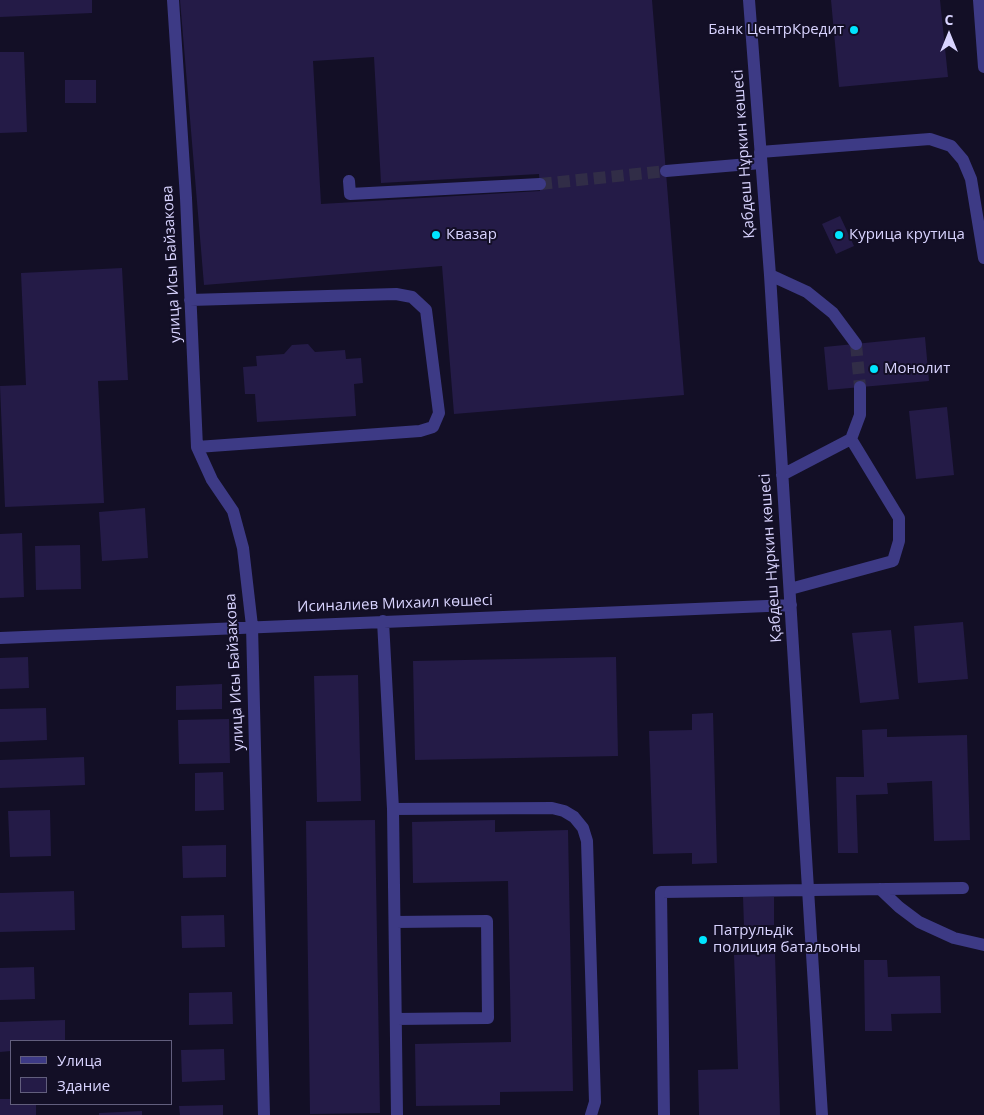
<!DOCTYPE html>
<html>
<head>
<meta charset="utf-8">
<style>
	body { margin:0 }
	#map { position:relative; width:984px; height:1115px; overflow:hidden; background:#130f26; font-family:"Open Sans",sans-serif }
	canvas { display:block }
	.legend { position:absolute; left:10px; top:1040px; width:162px; height:65px; box-sizing:border-box; background:#130f26; border:1px solid #625e7d; margin:0; padding:6px 9px; list-style:none; font-size:15px; color:#d9d4ff }
	.legend li { display:flex; align-items:center; gap:10px; height:25px }
	.legend b { width:25px; border:1px solid #625e7d }
	.north { position:absolute; left:924px; top:10px; width:50px; height:50px; -webkit-text-stroke:4px #130f26; paint-order:stroke; rotate:0deg; font-size:14px; font-weight:700; line-height:20px; text-align:center; color:#d9d4ff }
	.north::after { content:''; display:block; margin:auto; width:18px; height:22px; background:#d9d4ff; clip-path:polygon(50% 0,100% 100%,50% 72%,0 100%) }
</style>
</head>
<body>
<div id="map">
<canvas width="984" height="1115"></canvas>
<ul class="legend">
<li><b style="height:6px;background:#3d3a85"></b>Улица</li>
<li><b style="height:14px;background:#241b47"></b>Здание</li>
</ul>
<div class="north">С</div>
</div>
<script>
const context = document.querySelector('canvas').getContext('2d');
context.lineJoin = 'round';
function paint(path, color) {
  context.fillStyle = color;
  context.fill(path, 'evenodd');
}
function poly(rows) {
  const path = new Path2D();
  for (const r of rows) {
    path.moveTo(r[0], r[1]);
    for (let i = 2; i < r.length; i += 2) path.lineTo(r[i], r[i + 1]);
  }
  return path;
}
function strokePath(path, color, width, dash) {
  context.strokeStyle = color;
  context.lineWidth = width;
  context.lineCap = dash ? 'butt' : 'round';
  context.setLineDash(dash || []);
  context.stroke(path);
}
function drawText(font, color, halo, rows, align = 'center') {
  context.font = font + ' "Open Sans",sans-serif';
  context.lineWidth = 4;
  context.setLineDash([]);
  context.textBaseline = 'middle';
  context.strokeStyle = halo;
  context.fillStyle = color;
  for (const [text, x, y, turn = 0] of rows) {
    context.save();
    context.translate(x, y);
    context.rotate((+turn || 0) * Math.PI / 180);
    context.textAlign = isNaN(turn) ? turn : align;
    if (halo) context.strokeText(text, 0, 0);
    context.fillText(text, 0, 0);
    context.restore();
  }
}
const building = poly([
	[0,0,92,0,92,13,0,17],
	[180,0,652,0,684,395,454,414,442,266,204,285],
	[374,57,381,183,539,174,540,191,321,204,313,61],
	[831,0,940,0,948,77,839,87],
	[0,52,24,52,27,132,0,133],
	[65,80,96,80,96,103,65,103],
	[840,216,854,246,836,254,822,224],
	[122,268,128,380,98,381,104,503,5,507,0,386,26,385,21,273],
	[925,337,929,381,828,390,824,347],
	[308,344,315,352,345,350,346,359,361,358,363,383,354,384,356,416,257,422,255,394,245,394,243,367,257,366,256,356,284,354,292,345],
	[947,407,954,475,916,479,909,411],
	[145,508,148,558,102,561,99,512],
	[22,533,24,597,0,598,0,534],
	[80,545,81,589,36,590,35,546],
	[963,622,968,679,918,683,914,626],
	[891,630,899,699,860,703,852,633],
	[28,657,29,688,0,689,0,658],
	[616,657,618,756,415,760,413,661],
	[358,675,361,801,317,802,314,676],
	[222,684,222,709,176,710,176,686],
	[46,708,47,740,0,742,0,709],
	[713,713,717,863,692,864,692,853,653,854,649,731,692,730,692,714],
	[229,719,230,763,179,764,178,720],
	[887,729,887,737,967,735,970,840,934,841,932,781,887,783,888,794,856,795,858,853,838,853,836,777,864,777,862,730],
	[84,757,85,785,0,788,0,760],
	[223,772,224,810,195,811,195,773],
	[50,810,51,856,10,857,8,811],
	[375,820,380,1113,310,1114,306,821],
	[495,820,495,832,568,830,573,1091,500,1092,500,1105,416,1106,415,1044,511,1042,508,881,413,883,412,822],
	[226,845,226,877,183,878,182,846],
	[74,891,75,930,0,932,0,893],
	[743,897,774,897,774,925,744,926],
	[224,915,225,947,182,948,181,916],
	[775,954,780,1115,699,1115,698,1070,738,1069,734,955],
	[864,960,887,960,888,977,940,976,941,1013,891,1014,892,1031,865,1031],
	[34,967,35,999,0,1000,0,968],
	[232,992,233,1024,189,1025,189,993],
	[65,1020,65,1041,11,1041,11,1051,0,1052,0,1022],
	[224,1049,225,1080,182,1082,181,1050],
	[0,1099,11,1099,11,1104,36,1104,36,1115,0,1115],
	[223,1105,223,1115,180,1115,179,1106],
	[142,1111,142,1115,99,1115,99,1113]
]);
const minorTunnel = poly([
	[540,184,666,171],
	[856,344,860,387]
]);
const minor = poly([
	[173,0,186,198,197,447,212,480,233,511,243,548,252,626,264,1115],
	[749,0,770,275,822,1115],
	[979,0,984,67],
	[666,171,761,163,760,152,930,139,951,146,963,160,971,179,984,258],
	[349,181,350,194,540,184],
	[770,275,807,292,833,313,856,344],
	[190,300,396,294,412,297,426,310,439,413,433,427,420,431,197,447],
	[782,475,851,439,860,415,860,387],
	[790,589,893,561,899,541,899,518,851,439],
	[383,621,393,809,552,808,564,811,574,817,583,828,587,841,595,1102,591,1115],
	[0,638,791,605],
	[393,809,397,1115],
	[880,889,899,907,919,922,954,938,984,945],
	[395,922,487,921,488,1018,396,1019],
	[664,1115,661,892,963,888]
]);
const markers = [
	[854,30,5,"#00e5ff"],
	[436,235,5,"#00e5ff"],
	[839,235,5,"#00e5ff"],
	[874,369,5,"#00e5ff"],
	[703,940,5,"#00e5ff"]
];
const poiNames = [
	["Банк ЦентрКредит",844,30,"right"],
	["Квазар",446,235],
	["Курица крутица",849,235],
	["Монолит",884,369],
	["Патрульдік",713,931],
	["полиция батальоны",713,948]
];
const streetNames = [
	["Қабдеш Нұркин көшесі",744,154,-94],
	["улица Исы Байзакова",172,264,-93],
	["Қабдеш Нұркин көшесі",771,558,-94],
	["Исиналиев Михаил көшесі",395,604,-2],
	["улица Исы Байзакова",235,672,-93]
];
paint(building, '#241b47');
strokePath(minorTunnel, '#312d47', 12, [12, 6]);
strokePath(minor, '#3d3a85', 12);
for (const [x, y, r, color] of markers) {
  const dot = new Path2D();
  dot.arc(x, y, r, 0, 2 * Math.PI);
  context.fillStyle = color;
  context.fill(dot);
  strokePath(dot, '#130f26', 2);
}
drawText('15px', '#d9d4ff', '#130f26', poiNames, 'left');
drawText('15px', '#d9d4ff', '#130f26', streetNames);
</script>
</body>
</html>
